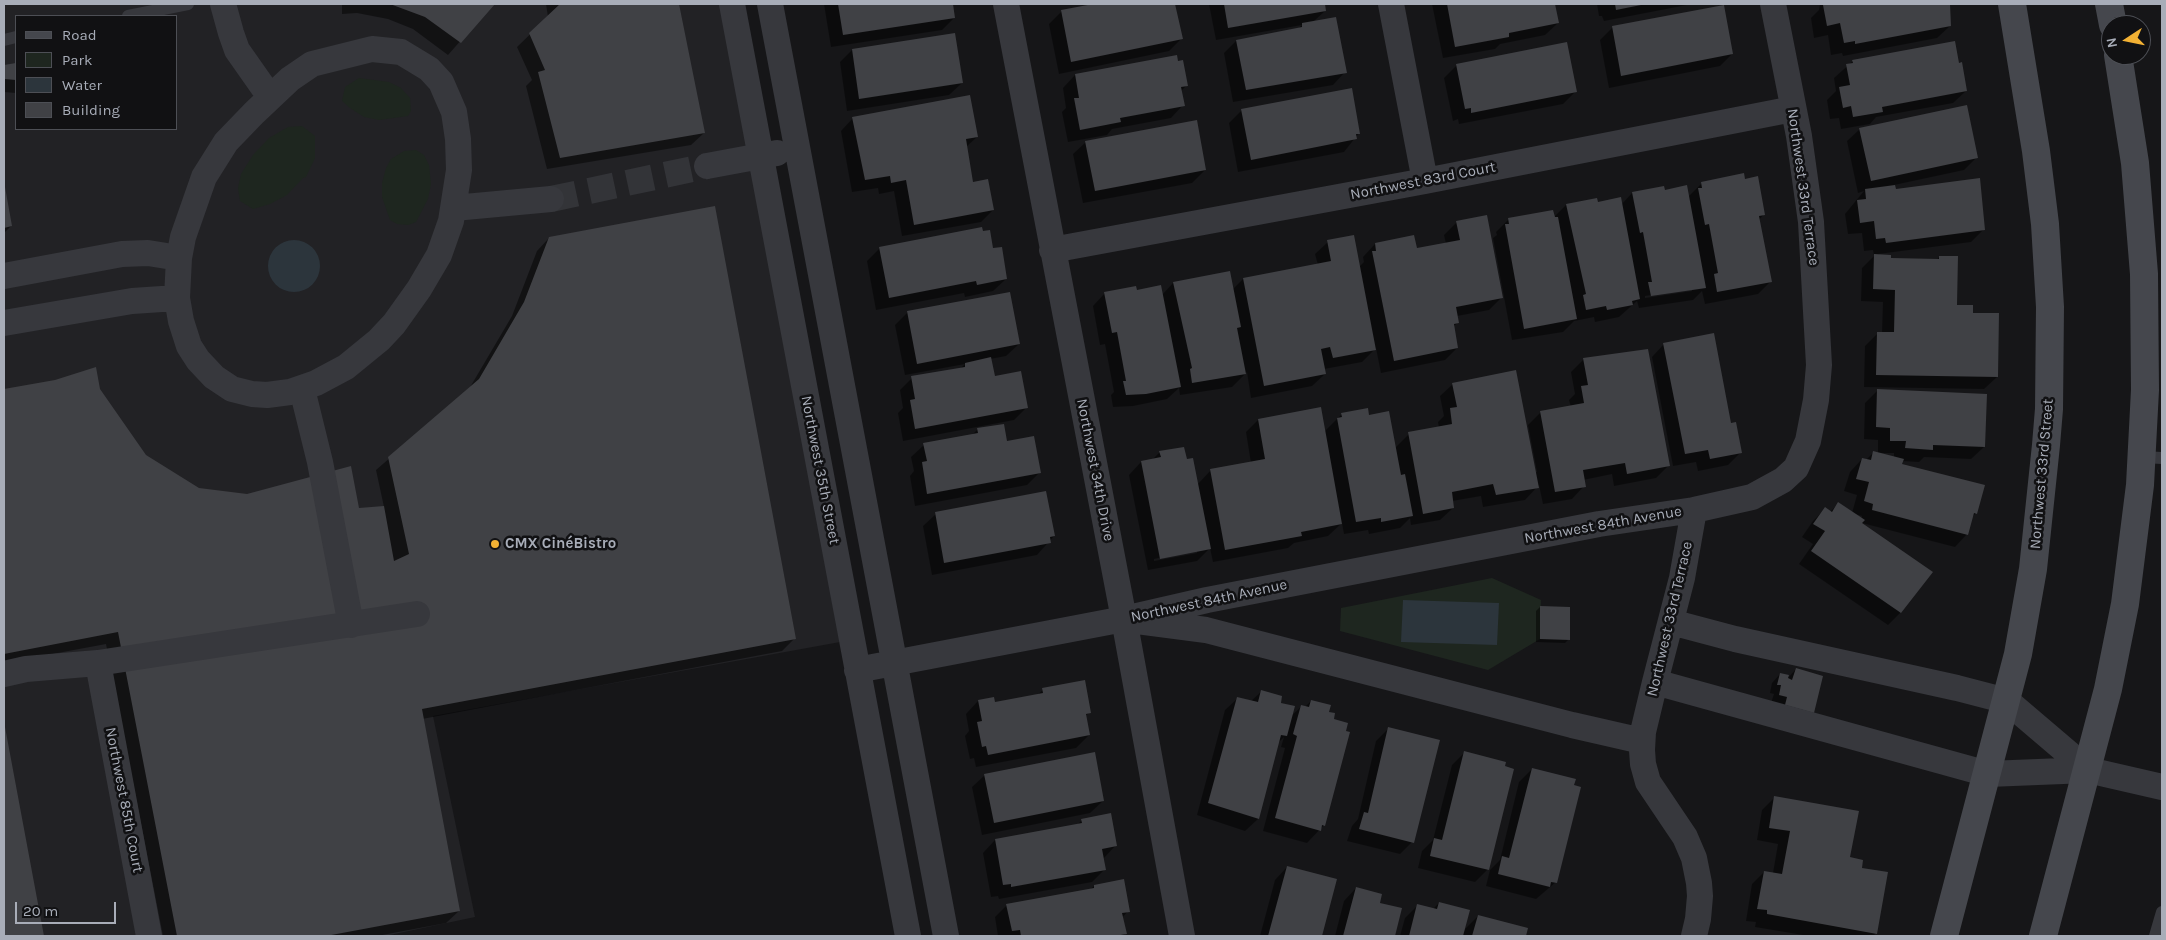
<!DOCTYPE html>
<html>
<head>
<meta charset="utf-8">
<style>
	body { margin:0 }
	#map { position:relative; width:2166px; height:940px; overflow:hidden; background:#161618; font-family:Karla,sans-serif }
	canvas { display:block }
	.frame { position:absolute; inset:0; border:5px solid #a8adb8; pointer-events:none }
	.legend { position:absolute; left:15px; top:15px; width:162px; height:115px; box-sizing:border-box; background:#111113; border:1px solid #4d4f55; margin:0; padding:6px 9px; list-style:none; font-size:15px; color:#a8adb8 }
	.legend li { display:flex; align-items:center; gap:10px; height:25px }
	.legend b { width:25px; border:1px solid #4d4f55 }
	.north { position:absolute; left:2101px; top:15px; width:50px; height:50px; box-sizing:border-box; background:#111113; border:1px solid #4d4f55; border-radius:50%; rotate:259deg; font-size:14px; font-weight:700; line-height:20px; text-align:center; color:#a8adb8 }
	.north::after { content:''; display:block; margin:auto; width:18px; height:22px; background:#f2b134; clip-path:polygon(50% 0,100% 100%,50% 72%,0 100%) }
	.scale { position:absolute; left:15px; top:902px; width:101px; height:22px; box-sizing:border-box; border:2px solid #a8adb8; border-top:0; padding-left:6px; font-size:15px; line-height:18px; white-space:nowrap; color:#a8adb8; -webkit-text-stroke:4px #111113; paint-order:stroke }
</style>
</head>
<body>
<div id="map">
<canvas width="2166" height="940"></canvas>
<div class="frame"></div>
<ul class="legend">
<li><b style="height:6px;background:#45474d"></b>Road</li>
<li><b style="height:14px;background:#1e261f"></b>Park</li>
<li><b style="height:14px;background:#2c353c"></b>Water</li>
<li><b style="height:14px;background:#404145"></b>Building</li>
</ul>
<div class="north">N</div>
<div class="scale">20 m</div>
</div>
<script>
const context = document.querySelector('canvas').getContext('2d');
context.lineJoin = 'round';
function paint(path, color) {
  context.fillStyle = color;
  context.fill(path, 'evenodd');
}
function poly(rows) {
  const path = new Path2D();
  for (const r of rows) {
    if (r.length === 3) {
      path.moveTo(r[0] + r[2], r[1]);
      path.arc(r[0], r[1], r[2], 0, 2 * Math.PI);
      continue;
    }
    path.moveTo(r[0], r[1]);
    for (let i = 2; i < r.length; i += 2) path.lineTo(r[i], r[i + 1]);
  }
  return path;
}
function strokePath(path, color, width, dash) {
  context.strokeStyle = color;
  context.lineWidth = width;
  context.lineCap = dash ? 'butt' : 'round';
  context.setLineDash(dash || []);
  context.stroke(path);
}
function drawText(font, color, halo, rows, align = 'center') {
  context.font = font + ' Karla,sans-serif';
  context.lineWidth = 5;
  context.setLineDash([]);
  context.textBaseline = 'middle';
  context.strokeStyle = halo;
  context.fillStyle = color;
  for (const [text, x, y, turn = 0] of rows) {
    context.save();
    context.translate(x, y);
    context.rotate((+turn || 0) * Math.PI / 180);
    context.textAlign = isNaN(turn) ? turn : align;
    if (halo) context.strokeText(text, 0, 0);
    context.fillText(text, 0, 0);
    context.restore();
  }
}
const built = poly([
	[4,4,720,4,840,642,433,716,475,917,385,936,4,936],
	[16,16,176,16,176,129,16,129]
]);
const green = poly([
	[359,78,389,82,401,88,410,98,411,111,408,116,379,120,364,117,350,108,342,101,345,87],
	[302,126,315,136,315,158,306,177,303,178,287,195,270,204,253,209,240,201,238,188,241,174,253,155,269,138,288,127],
	[416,150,424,155,429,165,431,184,428,199,416,222,408,225,397,224,390,220,382,197,382,183,386,168,391,159,404,151],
	[1492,578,1541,600,1540,639,1488,670,1340,631,1341,608]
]);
const water = poly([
	[294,266,26],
	[1403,600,1499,603,1497,645,1401,642]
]);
const shadow = poly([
	[342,4,493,4,448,55,413,29,388,19,357,13,342,14],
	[546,4,677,4,704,133,691,145,547,169,526,86,532,80,517,47,548,17],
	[824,4,952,4,954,18,942,30,831,47],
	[1099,4,1174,4,1181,39,1169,51,1059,74,1049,24,1062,11],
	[1209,4,1324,4,1325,11,1313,22,1345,72,1333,85,1233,102,1224,53,1236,41,1298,29,1302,25,1216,40],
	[1432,4,1554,4,1558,23,1545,35,1500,44,1495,49,1443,58],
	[1597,4,1692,4,1604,21,1602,16,1599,16],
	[1820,4,1948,4,1950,26,1937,38,1843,56,1842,53,1831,55,1828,35,1814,38,1811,18,1819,10],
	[1612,28,1732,54,1720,66,1609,88,1600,40],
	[852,50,962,83,949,95,847,111,840,62],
	[1853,61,1958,64,1966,91,1953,103,1876,117,1870,124,1841,129,1839,118,1830,119,1827,100,1836,91,1834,78],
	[16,64,16,93,4,92,4,66],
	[1457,65,1576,91,1563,104,1459,124,1458,119,1453,121,1444,78],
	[1075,75,1186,86,1181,91,1183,105,1171,118,1112,129,1107,135,1068,142,1062,112,1066,108,1063,88],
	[1242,110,1359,133,1344,152,1238,172,1229,123],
	[853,118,977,137,966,147,972,183,993,210,981,222,902,236,894,191,879,194,878,188,852,192,841,131],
	[1860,129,1977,157,1964,170,1894,185,1895,190,1983,230,1971,242,1878,254,1890,260,1936,261,1939,257,1956,306,1971,314,1997,377,1984,389,1864,387,1865,346,1878,333,1882,333,1883,302,1861,301,1862,268,1874,256,1873,250,1864,251,1862,233,1848,234,1845,214,1864,191,1858,193,1847,141],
	[1086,142,1205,170,1192,183,1083,203,1073,154],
	[1744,180,1764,214,1759,220,1771,281,1758,294,1705,304,1702,291,1693,300,1639,308,1637,301,1619,317,1595,322,1594,317,1574,321,1563,332,1512,340,1493,238,1497,235,1496,232,1509,219,1553,218,1566,205,1597,203,1621,205,1632,193,1664,191,1688,197,1702,183],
	[1692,289,1692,291,1645,298,1645,296],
	[4,189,11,226,4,233],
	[1457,222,1502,297,1489,310,1457,316,1458,322,1453,327,1457,348,1445,360,1381,373,1376,348,1362,362,1324,369,1325,374,1312,386,1251,398,1247,372,1232,387,1180,395,1179,388,1167,399,1133,406,1113,407,1111,395,1114,392,1105,344,1100,345,1093,306,1105,293,1136,291,1162,295,1173,283,1232,290,1243,279,1318,265,1315,254,1328,242,1359,267,1364,262,1363,257,1375,244,1416,250,1446,244,1444,235],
	[549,238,794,639,782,651,422,719,459,911,446,923,377,936,163,936,106,644,4,663,4,390,56,381,99,390,145,456,199,489,358,509,384,507,376,470,469,389,512,316,537,251],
	[880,248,992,250,1006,279,993,291,965,297,964,293,876,310,867,261],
	[908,312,1019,344,1006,356,990,359,994,377,1026,408,1014,420,903,441,898,413,903,408,900,390,912,378,960,369,965,364,905,375,895,325],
	[1664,344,1730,424,1741,452,1728,465,1698,471,1696,462,1673,466,1652,357],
	[1584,359,1668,466,1656,478,1614,486,1612,474,1583,480,1584,486,1572,499,1543,504,1539,485,1525,500,1483,507,1481,496,1452,501,1453,508,1440,520,1411,525,1410,518,1400,528,1369,534,1368,530,1344,534,1342,523,1328,536,1294,543,1288,548,1213,562,1210,548,1197,561,1148,570,1129,475,1141,462,1152,460,1160,452,1197,485,1211,470,1251,463,1246,432,1258,420,1324,432,1342,414,1368,416,1395,448,1409,434,1439,428,1438,422,1444,416,1440,396,1453,384,1535,473,1537,472,1528,425,1541,412,1571,407,1569,400,1575,394,1571,372],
	[1197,550,1197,553,1154,561,1154,559],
	[1878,390,1984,447,1971,459,1924,457,1919,462,1902,461,1901,465,1976,513,1971,518,1967,534,1955,547,1858,522,1901,612,1888,625,1799,564,1813,544,1802,537,1813,521,1825,509,1830,512,1838,504,1852,513,1857,495,1844,491,1850,472,1862,459,1866,460,1874,452,1878,453,1878,440,1864,439,1865,403],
	[1879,453,1894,453,1894,458],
	[1854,514,1862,516,1861,519],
	[978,429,1006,443,1040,472,1027,485,915,506,910,476,914,471,911,457,924,445,972,435],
	[936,514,1054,536,1037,555,932,575,923,526],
	[1540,607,1569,639,1565,643,1536,642,1536,611],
	[1796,669,1812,712,1771,703,1774,694,1770,693,1772,683,1780,674,1787,679],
	[1043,690,1090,712,1085,716,1089,735,1076,748,976,767,974,758,970,759,965,736,969,731,966,714,978,701,994,704,1037,695],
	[1262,691,1279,703,1290,717,1302,706,1305,707,1311,701,1328,713,1332,720,1324,825,1307,843,1263,831,1285,748,1281,747,1284,737,1278,743,1258,819,1245,831,1197,815,1225,710,1238,698,1251,701],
	[4,729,42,936,4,936],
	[1388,729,1412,842,1400,854,1347,841,1352,826,1358,819,1376,741],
	[1465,752,1512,770,1487,870,1475,882,1418,868,1422,851,1433,840,1452,765],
	[1532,769,1556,882,1536,899,1486,886,1490,870,1500,860,1519,782],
	[985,775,1103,801,1090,813,982,835,972,787],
	[1775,797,1849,858,1876,933,1873,936,1809,936,1755,927,1756,922,1746,921,1752,884,1764,872,1773,873,1778,844,1757,840,1762,810],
	[1082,820,1116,845,1104,858,1105,869,1092,882,999,899,998,896,991,897,983,853,995,840,1076,826],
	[1287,867,1335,880,1321,936,1260,936,1275,880],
	[1094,886,1128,911,1122,918,1125,934,1123,936,998,936,995,917,1007,905,1090,890],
	[1356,888,1379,904,1400,909,1393,936,1335,936,1344,901],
	[1439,903,1463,931,1478,916,1527,929,1525,936,1400,936,1405,918,1418,905,1433,909]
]);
const building = poly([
	[390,4,495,4,461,43,425,17],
	[560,4,679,4,705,133,560,158,538,72,545,70,529,33],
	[838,4,953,4,955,18,843,35],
	[1093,4,1175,4,1183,39,1071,62,1061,10],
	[1224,4,1325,4,1326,11,1228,28],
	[1447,4,1555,4,1559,23,1509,33,1509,37,1455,47],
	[1615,4,1641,4,1641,5,1616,10],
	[1827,4,1950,4,1951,26,1855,44,1855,41,1844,43,1840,23,1827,26,1823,5],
	[1724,5,1733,54,1621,76,1612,26],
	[1336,17,1347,73,1246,90,1236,40,1302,27,1302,23],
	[955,33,963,83,859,99,852,49],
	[1955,41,1959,63,1962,62,1967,91,1882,107,1883,112,1853,117,1851,106,1843,108,1839,87,1850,85,1846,64,1853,63,1852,60],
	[1567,42,1577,92,1471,113,1471,108,1465,109,1456,64],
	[1177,55,1178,61,1183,60,1188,86,1181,87,1185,106,1120,118,1121,122,1080,130,1074,98,1079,98,1075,74],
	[16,63,16,80,4,79,4,65],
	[1352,88,1360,134,1356,134,1357,139,1251,160,1241,109],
	[970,95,978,137,966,139,973,182,988,179,994,210,914,225,906,180,891,183,890,176,865,180,852,117],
	[1967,105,1978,158,1871,181,1859,128],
	[1197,120,1206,170,1095,191,1085,141],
	[1744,173,1745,179,1758,176,1765,215,1759,216,1772,282,1717,292,1714,274,1718,273,1709,224,1705,225,1698,188,1702,188,1701,182],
	[1980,178,1985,230,1886,243,1885,238,1876,239,1874,221,1860,223,1857,200,1866,199,1865,189,1895,185,1896,189],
	[1687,185,1706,288,1651,296,1648,282,1652,282,1643,232,1640,233,1632,192,1664,186,1665,190],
	[5,187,12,226,4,228,4,188],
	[1621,197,1640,299,1632,301,1633,305,1607,310,1606,306,1586,310,1583,295,1586,294,1566,204,1597,198,1598,202],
	[715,206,796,639,422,709,460,911,326,936,177,936,118,632,4,654,4,389,55,380,96,367,100,389,146,455,199,488,247,494,351,466,359,508,384,506,394,561,409,554,388,457,479,379,524,302,549,237],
	[1553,210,1555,217,1558,217,1577,319,1524,329,1505,224,1509,224,1508,218],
	[1487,215,1503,298,1456,307,1459,323,1454,324,1458,348,1394,361,1372,251,1376,251,1375,243,1414,235,1417,248,1460,240,1456,221],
	[982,227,983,231,990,230,993,248,1002,247,1007,279,977,285,976,281,889,298,879,247],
	[1354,235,1376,350,1333,358,1330,347,1321,349,1326,374,1264,386,1243,278,1331,261,1327,240],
	[1874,254,1891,255,1891,258,1939,259,1939,256,1958,256,1957,305,1973,305,1973,313,1999,313,1998,377,1876,375,1877,332,1894,332,1895,290,1873,289],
	[1230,271,1241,327,1237,328,1246,374,1192,383,1190,369,1192,368,1173,282],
	[1161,285,1181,387,1146,394,1126,395,1123,381,1126,381,1117,332,1112,333,1104,292,1136,286,1137,290],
	[1010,292,1020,344,917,364,907,311],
	[1714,333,1731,423,1736,422,1742,453,1710,459,1708,450,1685,454,1663,343],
	[1648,349,1670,466,1627,474,1625,463,1583,470,1586,487,1555,492,1540,411,1584,403,1581,386,1588,385,1583,358],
	[991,357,995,376,1021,371,1028,408,915,429,910,400,915,399,911,376,965,367,965,363],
	[1516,370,1539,488,1496,495,1493,484,1452,492,1454,508,1423,514,1408,432,1452,424,1450,408,1457,407,1452,383],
	[1877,389,1987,394,1985,447,1933,445,1933,450,1905,448,1906,441,1890,441,1890,428,1876,427],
	[1321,407,1342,524,1301,532,1302,536,1225,550,1210,469,1265,459,1258,419],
	[1368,408,1369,415,1389,411,1401,475,1405,474,1413,516,1381,522,1381,518,1356,522,1337,418,1342,417,1341,413],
	[1004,424,1007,441,1034,436,1041,473,927,494,922,462,927,461,923,443,978,433,977,428],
	[1184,447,1187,459,1193,458,1211,549,1160,559,1141,461,1161,457,1159,451],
	[1873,451,1904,459,1902,464,1985,485,1977,514,1974,513,1968,535,1872,510,1873,504,1864,501,1869,482,1856,479,1862,458,1871,460],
	[1046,491,1055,536,1050,537,1051,543,944,563,935,512],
	[1838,502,1865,520,1862,523,1933,572,1901,613,1811,551,1825,531,1813,524,1825,507,1832,512],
	[1540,606,1570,607,1570,640,1540,639],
	[1796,668,1823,676,1814,713,1785,705,1787,697,1779,695,1781,685,1777,685,1780,673,1789,675,1788,678,1792,680],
	[1085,680,1091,713,1086,714,1090,735,988,755,986,746,982,747,977,722,982,721,978,700,994,697,995,702,1043,693,1042,688],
	[1261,690,1282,696,1281,703,1295,706,1287,736,1281,735,1259,819,1208,803,1237,697,1258,702],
	[1311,700,1331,705,1329,712,1335,713,1334,719,1348,723,1346,731,1350,732,1325,826,1322,825,1321,831,1275,818,1297,736,1293,734,1301,705,1309,707],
	[4,727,5,727,44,936,4,936],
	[1388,727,1440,740,1414,843,1359,829,1364,812,1368,813],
	[1464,751,1506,762,1505,766,1514,769,1489,870,1430,856,1434,838,1442,840],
	[1095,752,1104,801,994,823,984,774],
	[1532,768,1576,779,1574,785,1581,787,1557,883,1551,882,1550,887,1498,874,1502,856,1509,858],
	[1774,796,1859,811,1850,857,1863,860,1862,868,1888,872,1877,934,1767,914,1767,910,1757,909,1764,871,1782,874,1790,831,1769,828],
	[1111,813,1117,846,1102,849,1106,870,1011,887,1011,884,1003,885,995,839,1082,823,1081,819],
	[1287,866,1337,879,1322,936,1268,936],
	[1124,879,1130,912,1122,913,1127,934,1114,936,1021,936,1020,930,1012,931,1006,904,1094,888,1094,885],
	[1356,887,1382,894,1380,903,1402,908,1395,936,1343,936],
	[1439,902,1470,910,1463,936,1409,936,1417,904,1437,909],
	[1478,915,1528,928,1526,936,1472,936]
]);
const streetTunnel = poly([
	[551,199,707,166]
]);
const lane = poly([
	[128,16,188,4],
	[4,40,16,37],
	[2142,457,2162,458],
	[2155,936,2162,912]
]);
const street = poly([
	[223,4,231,33,237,50,270,97],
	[732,4,908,936],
	[770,4,946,936],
	[1006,4,1124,619,1182,936],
	[1391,4,1425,181],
	[372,49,401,52,429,69,441,82,454,112,458,139,459,170,451,221,439,255,419,289,394,324,379,340,346,367,316,383,290,392,267,395,252,394,232,389,214,377,198,360,189,346,181,321,177,298,179,258,183,237,204,177,226,142,254,113,290,79,312,64,372,49],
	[707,166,777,153],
	[454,208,551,199],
	[1052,250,1425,181,1793,109],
	[4,276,122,254,148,253,179,258],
	[4,323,132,301,177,298],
	[302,389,320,462,351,625],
	[1137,621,1206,630,1572,725,1642,741],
	[1671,622,1735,639,1957,688,2007,701,2088,770],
	[98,663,149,936],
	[857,670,1124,619,1207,600,1599,524,1694,510,1752,497,1783,480,1796,468,1808,441,1816,400,1819,365,1811,222,1799,136,1773,4],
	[4,674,26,669,98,663,417,614],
	[1655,682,1988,774,2088,770,2162,787],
	[1694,936,1698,919,1700,896,1699,883,1694,858,1685,837,1648,782,1643,764,1642,750,1643,732,1655,682,1682,578,1694,510]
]);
const secondary = poly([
	[2109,4,2113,25],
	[1944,936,2018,654,2033,569,2046,445,2049,409,2050,307,2045,224,2036,151,2012,4],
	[2043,936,2108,689,2125,604,2140,485,2145,390,2144,274,2135,163,2118,55]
]);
const markers = [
	[495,544,5,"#f2b134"]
];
const streetNames = [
	["Northwest 83rd Court",1423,181,-11],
	["Northwest 33rd Terrace",1803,187,82],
	["Northwest 35th Street",820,470,79],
	["Northwest 34th Drive",1095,470,79],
	["Northwest 33rd Street",2042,474,-85],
	["Northwest 84th Avenue",1603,525,-10],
	["Northwest 84th Avenue",1209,601,-12],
	["Northwest 33rd Terrace",1670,619,-77],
	["Northwest 85th Court",124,800,79]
];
const poiNames = [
	["CMX CinéBistro",505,544]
];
paint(built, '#222225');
paint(green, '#1e261f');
paint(water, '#2c353c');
paint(shadow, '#0007');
paint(building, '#404145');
strokePath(streetTunnel, '#333438', 26, [26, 13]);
strokePath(lane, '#37383d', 12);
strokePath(street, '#37383d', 26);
strokePath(secondary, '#45474d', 28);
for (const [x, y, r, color] of markers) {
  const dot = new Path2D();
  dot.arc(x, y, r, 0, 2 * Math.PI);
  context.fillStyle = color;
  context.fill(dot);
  strokePath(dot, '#111113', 2);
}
drawText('15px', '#a8adb8', '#111113', streetNames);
drawText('bold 15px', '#a8adb8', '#111113', poiNames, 'left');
</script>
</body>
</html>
